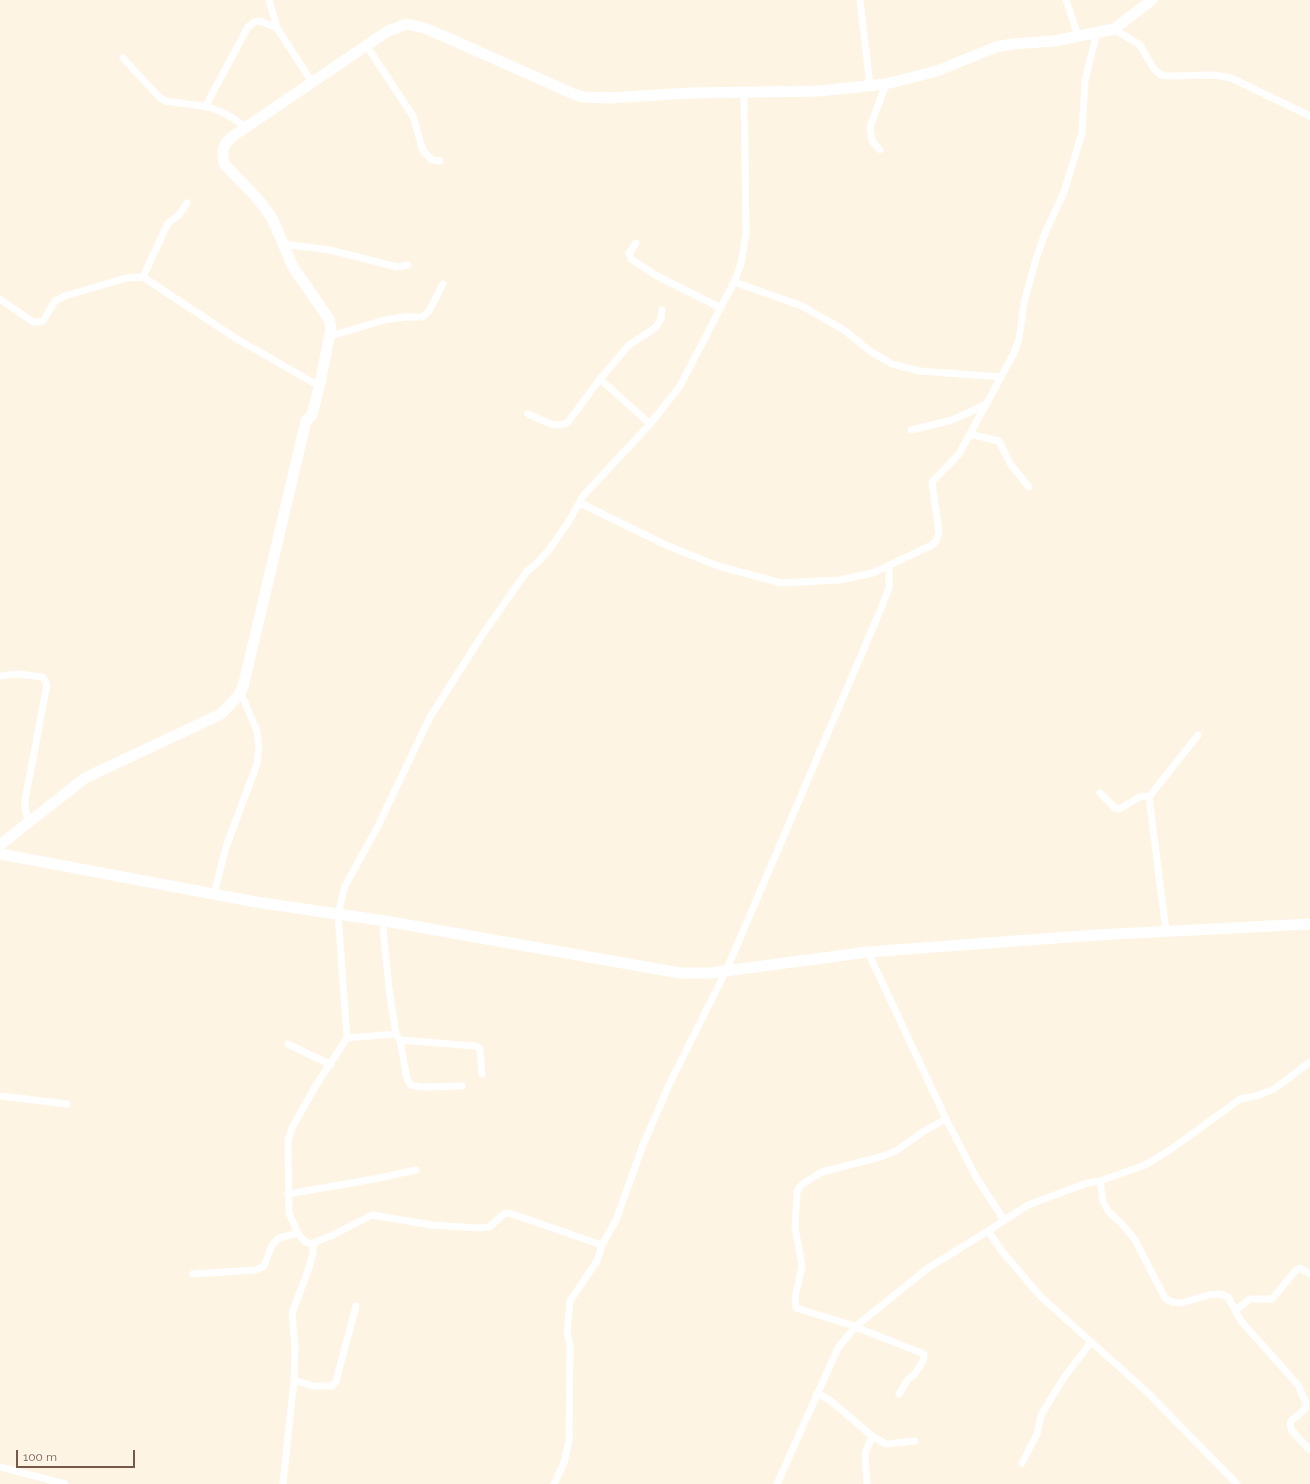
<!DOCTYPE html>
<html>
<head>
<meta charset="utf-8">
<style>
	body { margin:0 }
	#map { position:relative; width:1310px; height:1484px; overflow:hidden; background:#fef4e3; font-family:Raleway,sans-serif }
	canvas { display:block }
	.scale { position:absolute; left:16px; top:1450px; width:119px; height:18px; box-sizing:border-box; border:2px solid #785947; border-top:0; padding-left:5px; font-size:12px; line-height:14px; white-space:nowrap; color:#785947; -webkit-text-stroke:3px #fff7eb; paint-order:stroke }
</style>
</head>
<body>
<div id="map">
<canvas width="1310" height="1484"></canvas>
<div class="scale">100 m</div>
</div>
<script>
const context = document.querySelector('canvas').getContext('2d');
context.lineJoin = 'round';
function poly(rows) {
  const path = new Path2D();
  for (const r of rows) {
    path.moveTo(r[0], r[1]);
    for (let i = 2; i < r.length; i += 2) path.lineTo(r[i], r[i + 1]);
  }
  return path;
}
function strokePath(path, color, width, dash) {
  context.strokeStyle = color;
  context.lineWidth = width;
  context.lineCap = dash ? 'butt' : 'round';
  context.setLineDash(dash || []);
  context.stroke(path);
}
const street = poly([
	[269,0,277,28,312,82],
	[860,0,870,86],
	[1066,0,1078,36],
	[1114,29,1140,45,1154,69,1161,75,1169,76,1215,75,1231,78,1310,116],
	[366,45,413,116,423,151,432,160,440,161],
	[123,58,159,97,165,101,209,107,226,114,246,127],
	[205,107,248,27,254,22,260,21,277,28],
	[880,150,872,141,870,127,886,84],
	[636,243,629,253,631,259,657,276,721,308],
	[283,244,330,250,397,267,408,265],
	[143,277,168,223,179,215,187,203],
	[734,282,802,306,844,330,870,351,892,364,920,371,1001,377],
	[0,299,33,322,39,322,43,321,55,301,65,296,126,278,143,277,237,339,319,386],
	[331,336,384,320,405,317,422,317,429,311,443,284],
	[600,379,629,345,655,328,661,319,662,310],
	[528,414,551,424,559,425,564,424,568,422,600,379,650,424],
	[911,430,952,420,987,404],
	[969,434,999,441,1011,465,1029,487],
	[580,503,666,545,718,566,781,583,839,580,873,573,932,545,936,541,939,533,932,482,959,454,1014,353,1019,339,1024,303,1036,259,1045,233,1064,192,1082,133,1085,80,1097,33],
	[0,676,16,674,35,676,43,677,47,685,25,800,25,808,28,822],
	[1100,793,1115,808,1119,809,1142,796,1149,797],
	[214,894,226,847,257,764,259,747,257,731,240,691],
	[385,921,383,928,389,989,396,1034],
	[1166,931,1149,797,1198,735],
	[868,952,946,1119,976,1177,1004,1220],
	[347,1038,396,1034,400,1040,407,1079,411,1085,421,1087,462,1086],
	[400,1040,476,1046,480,1049,482,1074],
	[288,1044,331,1065],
	[0,1096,67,1104],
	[1100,1181,1103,1202,1109,1212,1122,1224,1135,1240,1165,1298,1172,1302,1182,1303,1208,1295,1220,1294,1228,1297,1241,1321,1298,1385,1306,1403,1305,1409,1291,1421,1290,1425,1292,1431,1310,1450],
	[288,1194,374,1179,416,1170],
	[988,1231,1001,1250,1040,1296,1146,1391,1237,1484],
	[602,1245,509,1213,504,1214,489,1227,478,1228,431,1225,372,1215,331,1236,313,1243,308,1243,304,1241,298,1233,289,1213,288,1140,292,1128,315,1087,347,1038,338,914,345,886,377,828,430,717,483,634,527,571,536,564,549,550,569,521,583,496,650,424,680,386,734,282,741,264,746,233,744,93],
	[193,1274,256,1270,264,1266,272,1245,279,1238,298,1233],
	[1236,1310,1250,1299,1272,1299,1297,1269,1300,1268,1310,1274],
	[294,1380,313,1386,332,1386,336,1381,356,1306],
	[817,1393,831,1401,872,1436,886,1444,915,1441],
	[899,1394,908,1379,915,1374,923,1361,924,1354,848,1324,796,1308,795,1298,802,1266,795,1227,797,1192,801,1185,822,1172,880,1157,896,1151,924,1131,946,1119],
	[1022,1463,1037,1434,1041,1415,1063,1379,1091,1342],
	[0,1467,65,1484],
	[283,1484,294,1380,295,1346,292,1313,308,1271,313,1253,313,1243],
	[554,1484,564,1463,569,1441,570,1347,567,1331,570,1301,597,1261,602,1245,616,1220,643,1145,669,1085,726,971,880,611,889,588,889,565],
	[777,1484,838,1348,855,1327,928,1268,988,1231,1028,1205,1087,1183,1100,1181,1145,1165,1170,1150,1240,1099,1256,1096,1274,1089,1310,1062],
	[867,1484,865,1454,872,1436]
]);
const secondary = poly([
	[0,845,85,778,221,714,237,697,243,687,306,421,312,415,321,379,331,328,329,319,293,267,272,218,258,199,225,165,223,157,223,150,226,143,233,136,388,31,407,24,424,28,448,38,576,95,584,97,609,98,691,93,819,91,886,84,937,71,996,47,1013,44,1054,41,1114,29,1152,0],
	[0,854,256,902,385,921,680,973,710,973,868,952,1096,935,1310,924]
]);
strokePath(street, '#fff', 7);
strokePath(secondary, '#fff', 11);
</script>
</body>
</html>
